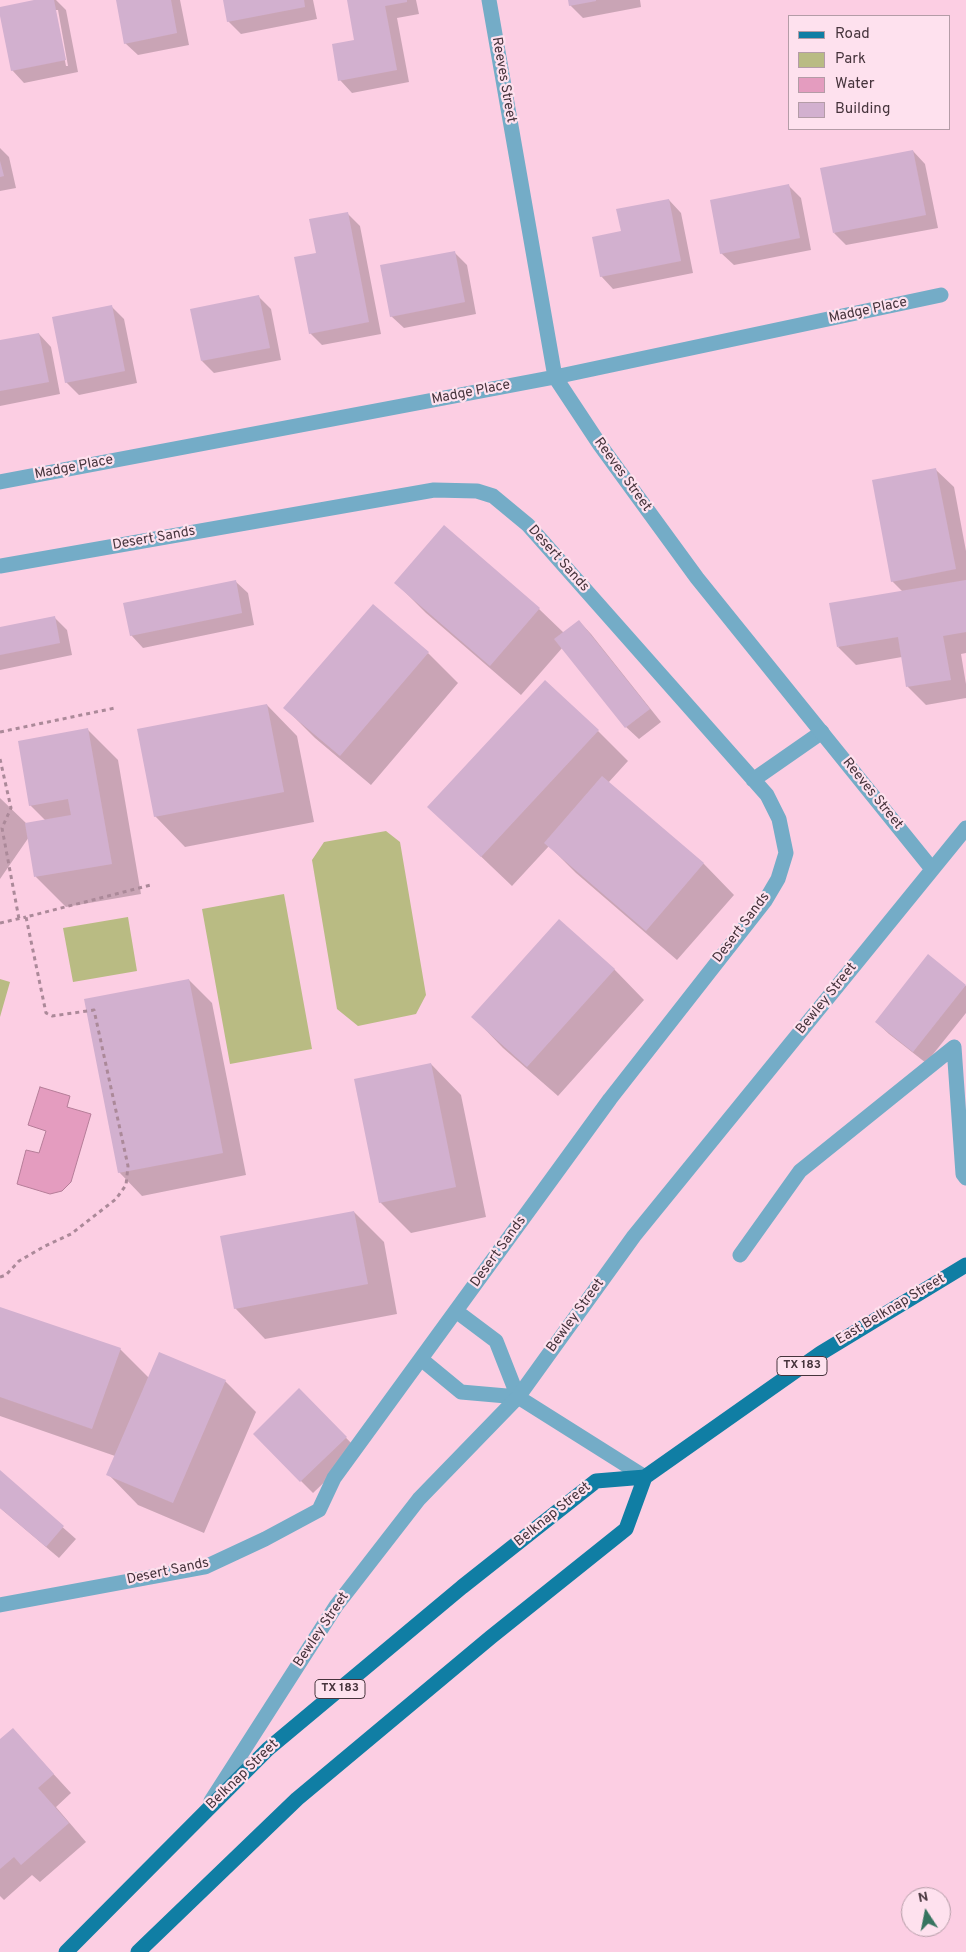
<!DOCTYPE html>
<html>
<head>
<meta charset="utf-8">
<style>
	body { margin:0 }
	#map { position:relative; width:966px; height:1952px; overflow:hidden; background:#fccee3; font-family:Overpass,sans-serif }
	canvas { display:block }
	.legend { position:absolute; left:788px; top:15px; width:162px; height:115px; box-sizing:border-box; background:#fee1ee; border:1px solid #b49ca7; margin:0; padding:6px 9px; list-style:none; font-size:15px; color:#46343c }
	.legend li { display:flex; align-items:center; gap:10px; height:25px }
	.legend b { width:25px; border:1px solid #b49ca7 }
	.north { position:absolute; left:901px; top:1887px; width:50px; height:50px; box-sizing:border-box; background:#fee1ee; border:1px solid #b49ca7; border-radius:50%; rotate:349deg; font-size:14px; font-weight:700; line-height:20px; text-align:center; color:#46343c }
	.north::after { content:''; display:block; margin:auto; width:18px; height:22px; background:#377460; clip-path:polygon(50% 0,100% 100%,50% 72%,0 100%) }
</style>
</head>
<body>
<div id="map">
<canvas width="966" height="1952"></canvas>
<ul class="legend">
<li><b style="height:6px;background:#107ea4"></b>Road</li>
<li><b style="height:14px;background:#b9bb83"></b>Park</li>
<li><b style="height:14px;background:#e49cbf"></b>Water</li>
<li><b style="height:14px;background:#d2b0cf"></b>Building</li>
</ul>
<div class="north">N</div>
</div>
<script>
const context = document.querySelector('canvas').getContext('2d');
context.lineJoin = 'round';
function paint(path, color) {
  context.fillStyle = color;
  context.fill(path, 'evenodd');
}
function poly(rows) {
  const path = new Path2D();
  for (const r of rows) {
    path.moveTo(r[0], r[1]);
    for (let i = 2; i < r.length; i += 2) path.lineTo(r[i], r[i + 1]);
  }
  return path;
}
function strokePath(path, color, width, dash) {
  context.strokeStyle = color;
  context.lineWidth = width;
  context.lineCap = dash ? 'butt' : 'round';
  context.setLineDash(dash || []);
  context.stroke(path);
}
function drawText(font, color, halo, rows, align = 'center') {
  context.font = font + ' Overpass,sans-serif';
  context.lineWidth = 4.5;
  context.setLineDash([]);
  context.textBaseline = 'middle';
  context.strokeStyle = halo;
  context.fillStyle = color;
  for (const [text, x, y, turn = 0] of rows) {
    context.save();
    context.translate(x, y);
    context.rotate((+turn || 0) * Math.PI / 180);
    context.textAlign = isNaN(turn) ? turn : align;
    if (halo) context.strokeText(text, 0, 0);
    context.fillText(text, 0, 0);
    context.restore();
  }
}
const green = poly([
	[386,831,400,842,426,995,416,1014,358,1026,337,1009,312,860,324,842],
	[284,894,312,1049,230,1064,202,909],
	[128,917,137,971,73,982,63,928],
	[0,979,10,982,0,1017]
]);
const water = poly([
	[40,1087,70,1096,67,1107,91,1114,71,1182,62,1191,50,1194,17,1184,26,1150,39,1153,46,1131,28,1125,40,1087]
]);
const shadow = poly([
	[40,0,56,0,66,10,78,72,24,83,12,70,0,8],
	[55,10,58,10,68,66,66,66],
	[117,0,180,0,189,45,138,55,125,43],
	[224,0,313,0,317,19,241,34,228,21],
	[348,0,416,0,419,14,397,18,409,82,352,93,340,80,356,41],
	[569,0,640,0,641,7,583,18,570,5],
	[0,148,9,157,16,188,0,191],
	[913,151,925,164,938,228,846,245,834,233],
	[789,186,801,198,811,250,734,265,721,253],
	[669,200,681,213,693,273,613,289,601,276,622,232],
	[347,213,360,226,381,334,322,345,310,333,317,254],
	[454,252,467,265,476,314,404,328,391,316],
	[259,297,271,309,281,360,214,373,202,361,192,310],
	[112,307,124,319,137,383,79,395,66,382],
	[39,334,51,347,60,394,0,406,0,342],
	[935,469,954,487,966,551,966,653,961,654,966,684,966,698,926,705,908,687,902,657,856,665,838,647,903,592,892,581],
	[444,527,539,609,564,633,579,621,591,634,661,722,639,739,626,727,563,647,521,695,426,613,396,583],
	[235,581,248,593,254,625,143,648,131,635],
	[54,617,67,630,72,655,0,670,0,628],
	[428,653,458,683,371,785,315,738,285,708],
	[267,705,297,736,314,822,185,847,155,816],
	[88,730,118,760,141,894,66,907,36,877,29,837,0,879,0,798,27,824,46,821,30,805],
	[598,731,628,761,608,783,704,864,734,895,677,960,576,873,549,846,512,886,429,807],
	[928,956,966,986,966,1013,926,1063,889,1034,876,1022],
	[614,969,644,1000,558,1096,503,1048,473,1017],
	[189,980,212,1003,246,1175,142,1196,119,1172],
	[431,1064,461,1095,486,1217,411,1233,380,1202],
	[354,1212,384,1242,397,1314,265,1339,235,1308],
	[0,1308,120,1349,149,1378,160,1354,225,1381,256,1412,204,1533,138,1505,108,1474,115,1456,0,1416],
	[299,1390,358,1450,313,1493,254,1434],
	[0,1472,76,1539,59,1558,0,1508],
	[13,1730,71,1793,56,1807,86,1842,40,1882,32,1875,4,1900,0,1896,0,1741]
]);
const building = poly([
	[34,0,54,0,66,60,11,71,0,16,0,7],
	[116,0,171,0,177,33,124,44],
	[223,0,304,0,305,7,227,22],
	[347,0,407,0,407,2,385,6,397,70,338,81,332,44,354,40],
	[568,0,596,0,596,1,569,6],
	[913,150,926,215,833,233,820,168],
	[0,161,4,176,0,177],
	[789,184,800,238,720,254,710,200],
	[669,199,681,261,600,277,592,237,621,231,616,209],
	[348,212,369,322,309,334,294,257,316,253,309,219],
	[455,251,465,302,390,317,380,265],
	[259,295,270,348,201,361,190,309],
	[112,305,125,371,65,383,52,317],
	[39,333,49,382,0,391,0,340],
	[936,468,956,569,891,582,872,480],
	[444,525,540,608,490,666,394,583],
	[236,580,242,613,130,636,123,603],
	[966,580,966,632,943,636,951,680,906,687,898,637,837,647,829,603],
	[373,604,429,652,340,756,283,708],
	[55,616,60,643,0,655,0,627],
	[579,620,650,709,625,728,554,639],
	[545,680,599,730,481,857,427,807],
	[267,704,284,792,154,817,137,729],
	[88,728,112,864,34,877,25,823,71,815,68,799,29,806,18,741],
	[602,776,704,863,646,931,544,843],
	[559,919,615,969,527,1067,471,1017],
	[928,954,966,985,913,1052,875,1022],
	[189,979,223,1153,118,1173,84,999],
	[431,1063,456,1187,379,1203,354,1079],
	[354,1211,368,1284,234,1309,220,1236],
	[0,1307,121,1348,92,1429,0,1397],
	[159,1352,226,1380,173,1503,106,1475],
	[299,1388,347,1437,300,1482,253,1434],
	[0,1470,64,1526,46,1547,0,1508],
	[13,1728,54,1774,38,1788,69,1823,21,1865,14,1857,0,1869,0,1739]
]);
const path = poly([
	[0,732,115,708],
	[0,759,11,808,2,828,19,919],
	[0,923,26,917],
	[0,1277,6,1275,19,1261,45,1246,71,1234,116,1199,126,1185,128,1166,94,1010,52,1016,46,1013,26,917,151,885]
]);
const lane = poly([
	[0,566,434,490,477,491,493,496,528,525,767,795,779,819,786,853,778,879,765,901,610,1099,334,1478,319,1510,265,1539,205,1567,0,1605],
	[753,780,822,732],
	[740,1255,800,1171,954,1047,963,1174,966,1178],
	[421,1359,461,1392,518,1397,496,1341,456,1311]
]);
const street = poly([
	[489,0,555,377,600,445,697,578,932,869],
	[0,482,555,377,941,295],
	[518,1397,645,1477],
	[211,1801,336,1606,419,1499,518,1397,634,1236,966,828]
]);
const primary = poly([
	[645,1477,821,1353,966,1265],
	[66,1952,268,1749,462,1587,596,1481,645,1477],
	[138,1952,297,1799,491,1637,626,1529,645,1477]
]);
const shields = [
	[802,1366,50],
	[340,1689,50]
];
const shieldNames = [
	["TX 183",802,1366],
	["TX 183",340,1689]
];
const streetNames = [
	["Reeves Street",503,80,80],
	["Madge Place",868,311,-12],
	["Madge Place",471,393,-11],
	["Madge Place",74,468,-11],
	["Reeves Street",622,475,54],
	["Desert Sands",154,539,-10],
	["Desert Sands",558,559,48],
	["Reeves Street",872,794,51],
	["Desert Sands",742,928,-53],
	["Bewley Street",827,999,-51],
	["Desert Sands",499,1252,-54],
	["East Belknap Street",891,1310,-31],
	["Bewley Street",576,1316,-54],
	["Belknap Street",553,1515,-39],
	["Desert Sands",168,1572,-12],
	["Bewley Street",322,1630,-56],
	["Belknap Street",243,1775,-44]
];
paint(green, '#b9bb83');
paint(water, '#e49cbf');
strokePath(water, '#b57d98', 1);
paint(shadow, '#0003');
paint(building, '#d2b0cf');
strokePath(path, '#ab8999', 3, [4, 4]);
strokePath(lane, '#74acc7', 15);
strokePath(street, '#74acc7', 15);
strokePath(primary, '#107ea4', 15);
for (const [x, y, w] of shields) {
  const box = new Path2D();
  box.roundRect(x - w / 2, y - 9.5, w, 19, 4);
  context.fillStyle = '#fee1ee';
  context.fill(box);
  strokePath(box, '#46343c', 1);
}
drawText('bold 12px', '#46343c', null, shieldNames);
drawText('14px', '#46343c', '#fee1ee', streetNames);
</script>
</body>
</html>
